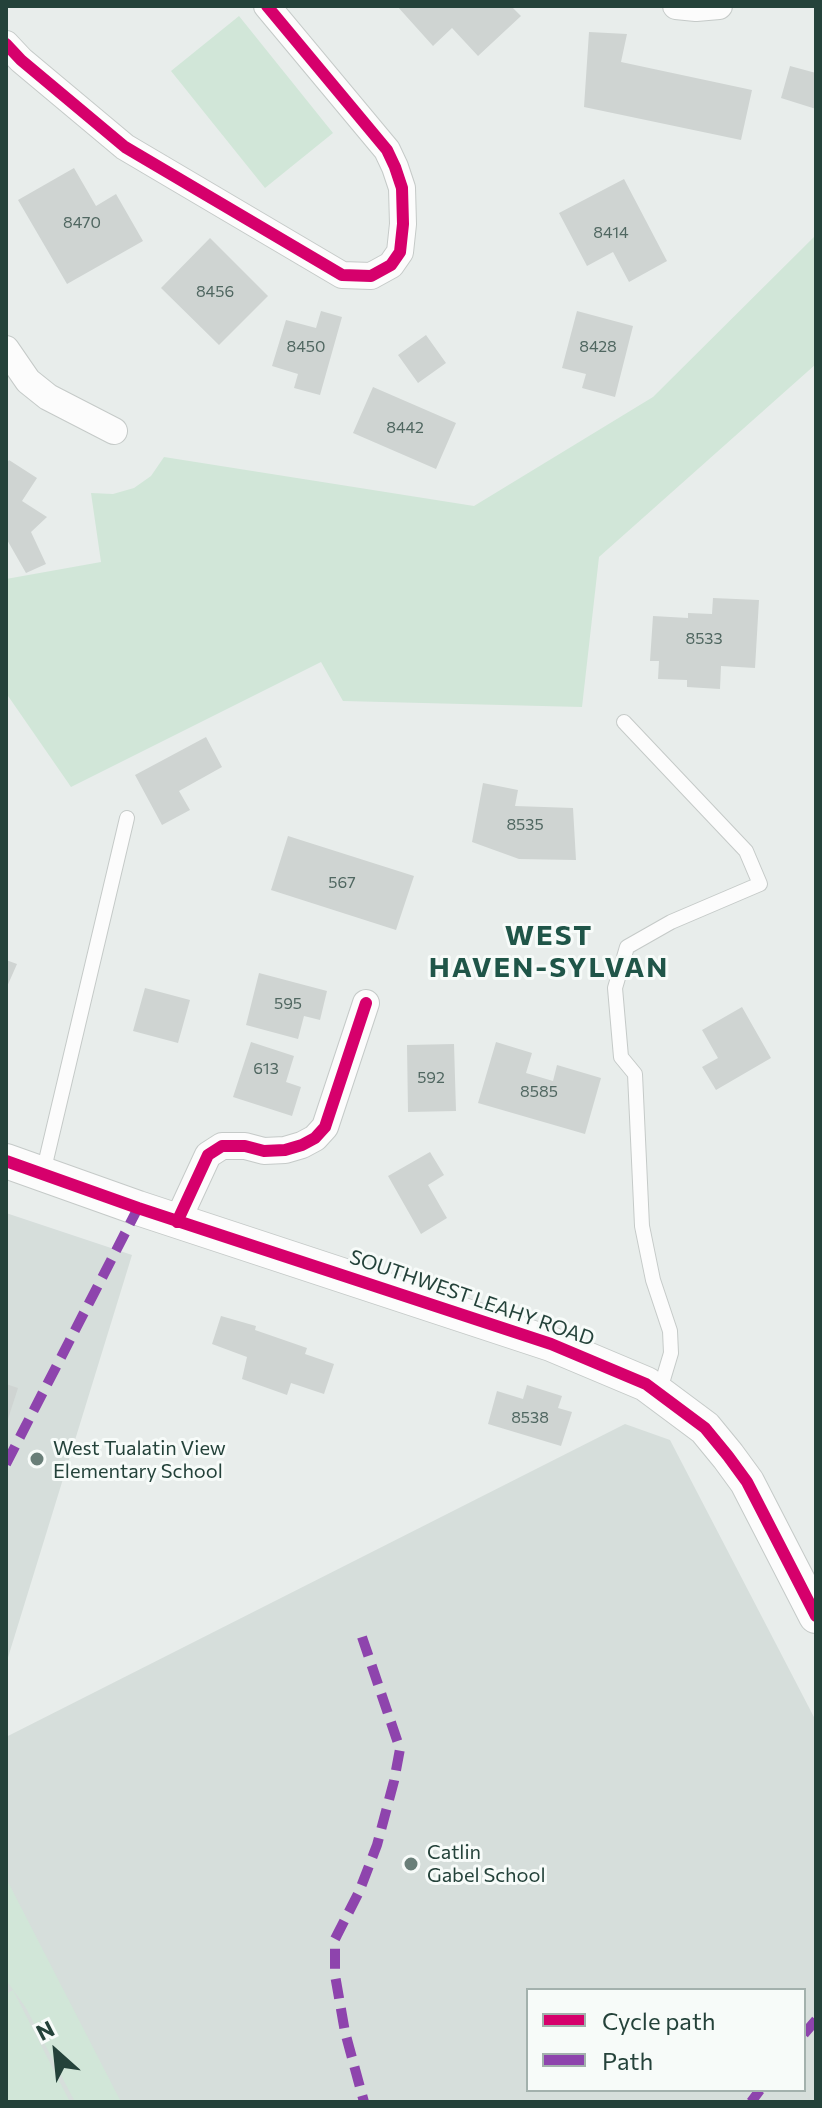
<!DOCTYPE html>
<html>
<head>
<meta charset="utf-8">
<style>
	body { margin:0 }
	#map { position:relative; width:822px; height:2108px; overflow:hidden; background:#e8edeb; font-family:Commissioner,sans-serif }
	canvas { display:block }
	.frame { position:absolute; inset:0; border:8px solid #24423a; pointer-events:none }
	.legend { position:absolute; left:526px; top:1988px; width:280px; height:104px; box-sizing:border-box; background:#f7fbf9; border:2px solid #a3b1ad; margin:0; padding:10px 14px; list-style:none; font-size:24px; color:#24423a }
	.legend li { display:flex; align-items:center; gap:16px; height:40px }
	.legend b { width:40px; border:2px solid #a3b1ad }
	.north { position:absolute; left:16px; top:2012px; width:80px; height:80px; -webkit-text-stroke:6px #f7fbf9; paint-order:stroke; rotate:333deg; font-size:22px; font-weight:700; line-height:32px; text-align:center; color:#24423a }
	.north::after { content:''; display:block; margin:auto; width:28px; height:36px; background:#24423a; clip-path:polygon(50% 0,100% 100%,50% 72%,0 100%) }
</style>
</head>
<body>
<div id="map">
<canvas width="822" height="2108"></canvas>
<div class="frame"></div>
<ul class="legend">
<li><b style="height:10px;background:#d6006c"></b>Cycle path</li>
<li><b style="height:10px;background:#8e44ad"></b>Path</li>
</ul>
<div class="north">N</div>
</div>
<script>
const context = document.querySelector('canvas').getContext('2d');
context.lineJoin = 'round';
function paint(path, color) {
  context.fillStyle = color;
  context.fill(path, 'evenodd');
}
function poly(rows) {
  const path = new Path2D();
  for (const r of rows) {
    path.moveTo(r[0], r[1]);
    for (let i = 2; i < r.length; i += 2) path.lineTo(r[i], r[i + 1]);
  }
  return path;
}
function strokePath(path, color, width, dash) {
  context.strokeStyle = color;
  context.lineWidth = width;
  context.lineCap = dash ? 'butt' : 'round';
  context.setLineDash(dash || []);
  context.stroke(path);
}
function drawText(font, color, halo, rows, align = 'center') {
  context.font = font + ' Commissioner,sans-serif';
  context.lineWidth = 6;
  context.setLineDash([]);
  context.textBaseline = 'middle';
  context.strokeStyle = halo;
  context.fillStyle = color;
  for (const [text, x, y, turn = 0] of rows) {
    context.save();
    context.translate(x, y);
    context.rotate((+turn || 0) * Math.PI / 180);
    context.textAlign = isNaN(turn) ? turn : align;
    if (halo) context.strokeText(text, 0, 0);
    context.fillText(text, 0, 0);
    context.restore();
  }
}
const built = poly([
	[6,1213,132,1255,6,1664],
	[625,1424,670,1440,816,1721,816,2102,6,2102,6,1737],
	[528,1990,804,1990,804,2090,528,2090]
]);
const green = poly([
	[239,16,333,133,265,188,171,71],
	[816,235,816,364,599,557,582,707,343,701,321,662,71,787,6,693,6,579,101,562,91,493,113,494,134,488,151,476,164,457,474,506,653,397],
	[6,1878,121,2102,75,2102,26,2008,6,1980],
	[13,1990,70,2102,6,2102,6,1994]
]);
const building = poly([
	[397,6,511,6,521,16,478,56,452,28,433,46],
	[589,32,627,34,621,62,752,90,741,140,584,107],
	[790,66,816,73,816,109,781,98],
	[74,168,96,206,116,194,143,241,67,284,18,200],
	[624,179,667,261,629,282,613,252,587,266,559,213],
	[210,238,268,296,219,345,161,288],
	[321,311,342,317,320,395,294,388,298,374,272,366,286,320,316,328],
	[577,311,633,326,615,397,582,388,586,374,562,368],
	[426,335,446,363,418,383,398,355],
	[373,387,456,423,436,469,353,433],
	[9,460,37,478,22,501,47,517,31,532,46,564,26,573,6,538,6,464],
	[713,598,759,600,755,668,721,666,720,689,687,687,687,680,658,679,659,661,650,661,653,616,688,618,688,613,712,614],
	[206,737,222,767,179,791,190,810,162,825,135,775],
	[483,783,518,790,515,806,573,808,576,860,519,859,472,842],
	[288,836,414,876,396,930,271,890],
	[6,960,17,964,6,989],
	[259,973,327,991,320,1020,304,1016,298,1039,246,1025],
	[145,988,190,1000,178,1043,133,1031],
	[742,1007,771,1058,716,1090,702,1067,718,1058,702,1030],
	[251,1042,294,1056,286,1082,301,1087,292,1116,233,1097],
	[496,1042,532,1053,526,1073,553,1081,557,1065,601,1078,585,1134,478,1103],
	[454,1044,456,1111,408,1112,407,1045],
	[430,1152,444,1175,428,1185,447,1218,421,1234,388,1176],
	[221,1316,256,1326,255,1330,307,1348,305,1354,334,1364,324,1394,291,1383,287,1395,242,1379,247,1357,212,1344],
	[6,1384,18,1388,7,1422,6,1422],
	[527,1385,562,1396,558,1408,572,1412,561,1446,488,1424,497,1391,523,1399]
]);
const service = poly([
	[624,722,746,851,760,884,671,922,627,947,615,988,621,1057,635,1074,642,1226,653,1280,670,1331,671,1353,659,1393],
	[43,1173,127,818]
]);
const minor = poly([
	[676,6,696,8,719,6],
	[6,44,21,60,125,147,342,275,371,276,391,265,400,252,403,224,402,188,395,167,387,150,267,6],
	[6,349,28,381,48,397,114,431],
	[177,1222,208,1155,222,1146,245,1146,264,1151,285,1150,302,1145,315,1138,325,1127,366,1003]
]);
const tertiary = poly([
	[6,1161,138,1208,551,1344,646,1384,705,1428,728,1456,747,1482,816,1616]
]);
const quiet = poly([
	[6,1464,138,1208],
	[362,1637,400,1749,394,1781,377,1845,359,1892,335,1939,335,1975,345,2032,364,2102],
	[804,2034,816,2020],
	[751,2102,760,2090]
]);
const cycleway = poly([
	[6,44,21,60,125,147,342,275,371,276,391,265,400,252,403,224,402,188,395,167,387,150,267,6],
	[6,1161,138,1208,551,1344,646,1384,705,1428,728,1456,747,1482,816,1616],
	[177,1222,208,1155,222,1146,245,1146,264,1151,285,1150,302,1145,315,1138,325,1127,366,1003]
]);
const markers = [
	[37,1459,8,"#697e78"],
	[411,1864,8,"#697e78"]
];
const numberNames = [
	["8470",82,223],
	["8414",611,233],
	["8456",215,292],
	["8450",306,347],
	["8428",598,347],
	["8442",405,428],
	["8533",704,639],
	["8535",525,825],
	["567",342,883],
	["595",288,1004],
	["613",266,1069],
	["592",431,1078],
	["8585",539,1092],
	["8538",530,1418]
];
const streetNames = [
	["SOUTHWEST LEAHY ROAD",472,1298,19]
];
const poiNames = [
	["West Tualatin View",53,1448],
	["Elementary School",53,1471],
	["Catlin",427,1852],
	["Gabel School",427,1875]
];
const districtNames = [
	["WEST",549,936],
	["HAVEN-SYLVAN",549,968]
];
paint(built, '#d6dedb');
paint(green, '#d1e6d8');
paint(building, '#cfd4d2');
strokePath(service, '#c5cac8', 16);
strokePath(minor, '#c5cac8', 28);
strokePath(tertiary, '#c5cac8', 36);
strokePath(service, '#fcfcfc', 14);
strokePath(minor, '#fcfcfc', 26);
strokePath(tertiary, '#fcfcfc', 34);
strokePath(quiet, '#8e44ad', 10, [20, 10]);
strokePath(cycleway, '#d6006c', 12);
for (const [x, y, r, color] of markers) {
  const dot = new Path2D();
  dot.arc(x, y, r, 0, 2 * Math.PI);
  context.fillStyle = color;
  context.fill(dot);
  strokePath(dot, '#f7fbf9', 3);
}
drawText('16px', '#506761', null, numberNames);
drawText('20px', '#24423a', '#f7fbf9', streetNames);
drawText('20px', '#24423a', '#f7fbf9', poiNames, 'left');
context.letterSpacing = '2px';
drawText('bold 28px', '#1f5548', '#f7fbf9', districtNames);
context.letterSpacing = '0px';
</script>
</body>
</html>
